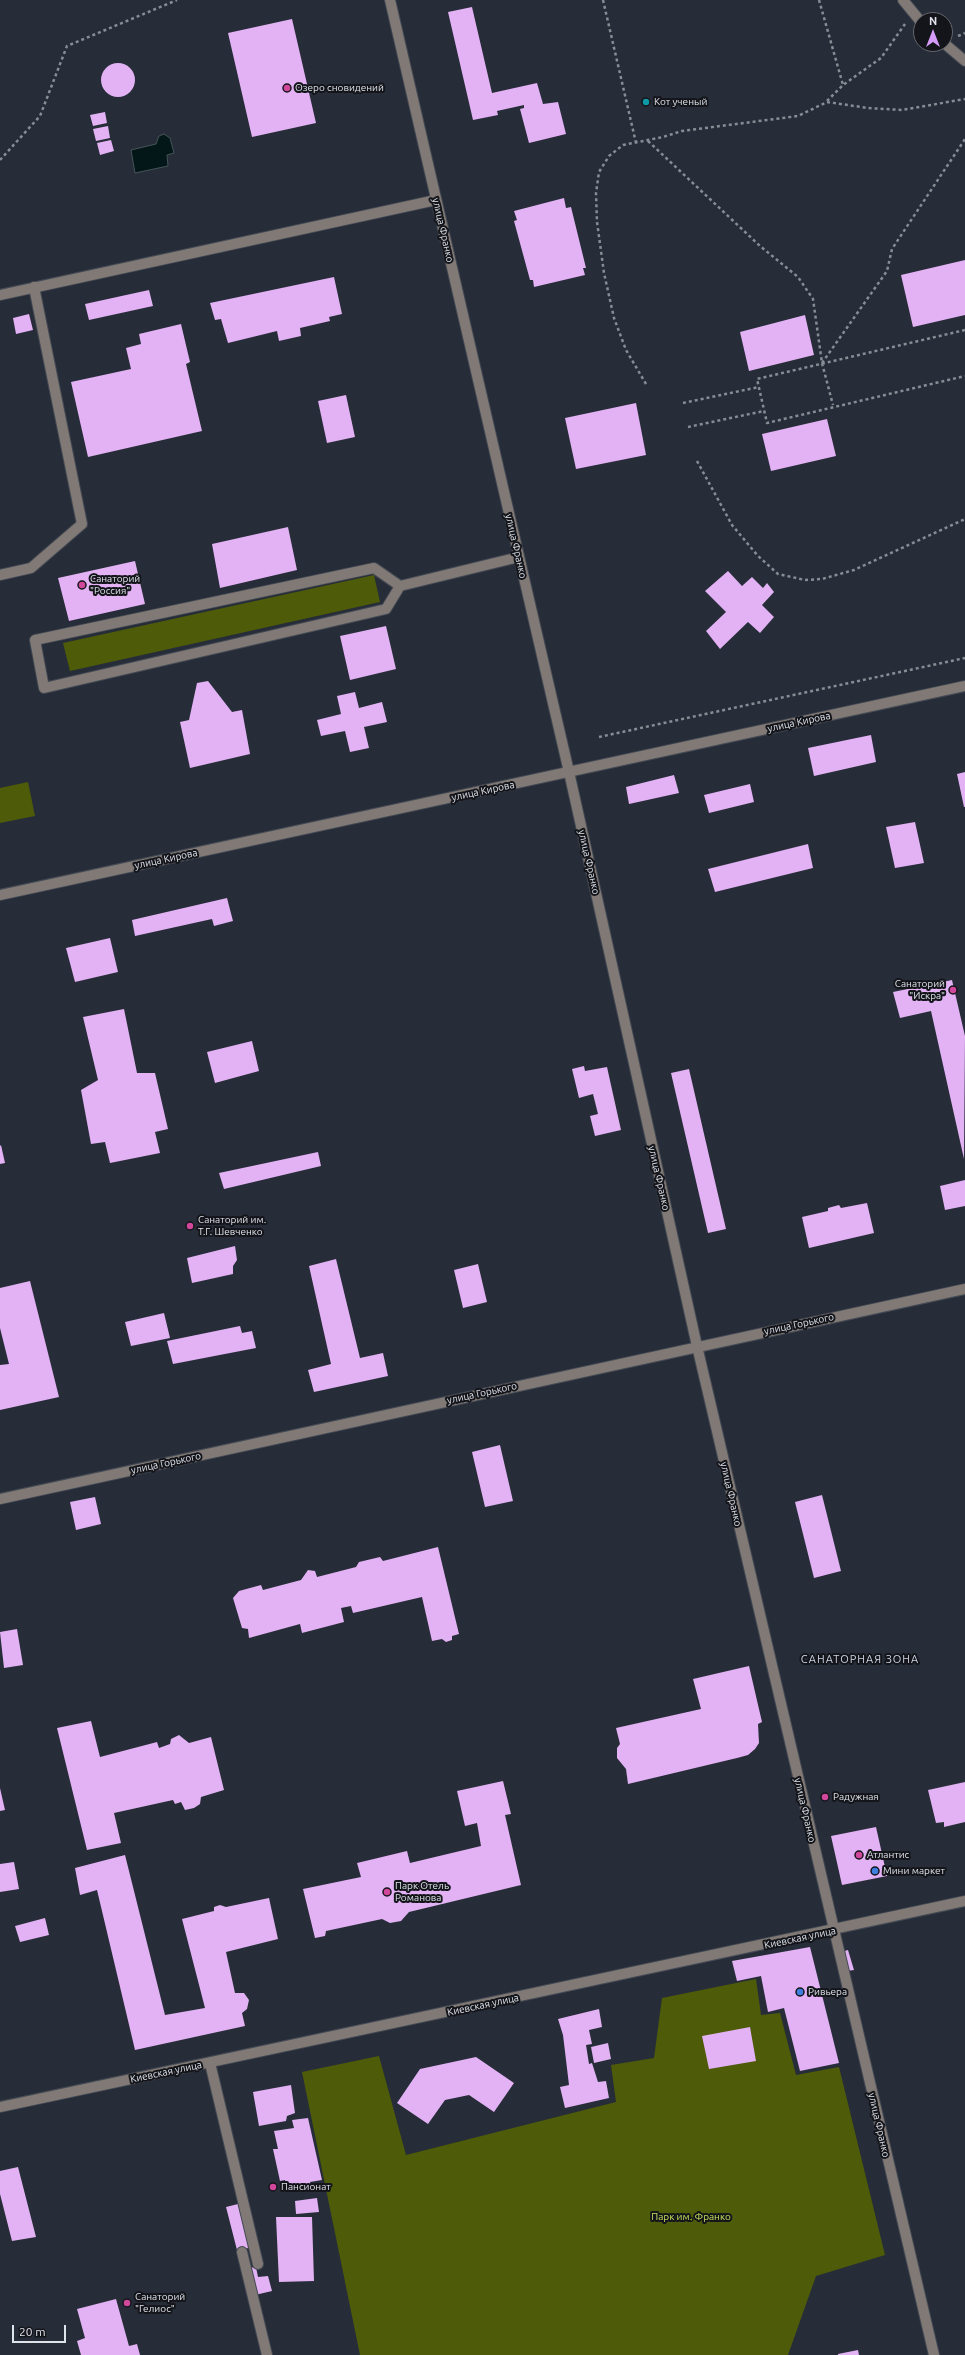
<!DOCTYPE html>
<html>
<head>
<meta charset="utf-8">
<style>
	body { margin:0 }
	#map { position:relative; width:965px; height:2355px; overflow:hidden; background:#272d38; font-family:Ubuntu,sans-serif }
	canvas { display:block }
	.north { position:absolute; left:913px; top:12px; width:40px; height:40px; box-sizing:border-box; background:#13151a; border:1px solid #65676d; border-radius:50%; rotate:0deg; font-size:11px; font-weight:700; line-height:16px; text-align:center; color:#dfe3ea }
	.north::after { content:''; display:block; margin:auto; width:14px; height:18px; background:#d69bf9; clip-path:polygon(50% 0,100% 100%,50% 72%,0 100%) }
	.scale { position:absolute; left:12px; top:2325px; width:54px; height:18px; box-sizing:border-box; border:2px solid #dfe3ea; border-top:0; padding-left:5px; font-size:12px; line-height:14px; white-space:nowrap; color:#dfe3ea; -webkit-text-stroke:3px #13151a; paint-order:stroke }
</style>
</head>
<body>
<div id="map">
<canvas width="965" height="2355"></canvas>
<div class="north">N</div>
<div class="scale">20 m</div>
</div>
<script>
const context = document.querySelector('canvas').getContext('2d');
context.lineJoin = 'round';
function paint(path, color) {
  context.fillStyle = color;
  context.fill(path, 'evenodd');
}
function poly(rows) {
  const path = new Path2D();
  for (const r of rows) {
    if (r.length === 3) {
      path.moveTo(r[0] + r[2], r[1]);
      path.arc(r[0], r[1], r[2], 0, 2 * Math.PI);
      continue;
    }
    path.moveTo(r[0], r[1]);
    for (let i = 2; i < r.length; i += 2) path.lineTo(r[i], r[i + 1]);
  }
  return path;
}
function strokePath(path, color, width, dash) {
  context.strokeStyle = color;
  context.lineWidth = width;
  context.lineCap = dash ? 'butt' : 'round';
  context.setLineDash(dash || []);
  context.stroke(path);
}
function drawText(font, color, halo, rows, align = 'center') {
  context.font = font + ' Ubuntu,sans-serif';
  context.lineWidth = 4;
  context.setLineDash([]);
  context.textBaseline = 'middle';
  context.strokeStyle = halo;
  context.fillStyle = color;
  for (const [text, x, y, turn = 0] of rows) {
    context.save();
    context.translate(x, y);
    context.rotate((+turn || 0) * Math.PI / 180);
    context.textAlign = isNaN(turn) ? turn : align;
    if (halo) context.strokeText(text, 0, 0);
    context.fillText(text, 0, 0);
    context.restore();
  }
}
const green = poly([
	[374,575,380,602,70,671,63,643],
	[28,782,35,816,0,823,0,788],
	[756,1979,761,2015,780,2013,796,2075,839,2067,885,2255,816,2276,788,2355,360,2355,302,2072,379,2056,406,2155,616,2102,611,2065,654,2058,662,1998]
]);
const water = poly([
	[164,134,170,138,174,153,167,155,168,166,135,173,131,150,156,144,159,136,164,134]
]);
const building = poly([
	[472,7,492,93,537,83,543,104,558,102,566,134,529,143,520,109,524,108,524,105,497,111,498,115,473,120,448,12],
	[292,19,316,123,252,137,228,33],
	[118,80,17],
	[105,112,107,123,93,126,90,115],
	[108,126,110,138,96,141,93,129],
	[111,140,114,151,100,155,97,143],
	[564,198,566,208,571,207,586,268,583,268,585,275,534,287,533,280,530,280,514,221,517,220,514,211],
	[965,260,965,315,913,327,901,275],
	[334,277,342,314,329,317,330,321,300,328,301,336,279,341,277,331,228,343,221,319,215,320,210,303],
	[149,290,153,306,89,320,85,304],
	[29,314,33,330,16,334,13,318],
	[805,315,814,355,749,371,740,332],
	[181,324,190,362,186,364,202,431,88,457,71,382,131,369,126,348,141,344,139,334],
	[346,395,355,437,327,443,318,401],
	[636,403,646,455,576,469,565,418],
	[827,419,836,456,771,471,762,434],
	[288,527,297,570,220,588,212,544],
	[135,561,145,604,69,621,58,578],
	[728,571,742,586,752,577,763,588,767,583,774,592,762,605,774,617,760,633,748,622,720,649,706,631,726,612,705,591],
	[386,626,396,669,350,680,340,636],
	[208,681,232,712,242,710,250,754,190,768,180,722,189,720,197,683],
	[355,692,359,708,382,702,387,722,364,727,369,748,350,752,345,731,321,736,317,720,341,714,337,696],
	[871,735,876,762,814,776,808,748],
	[965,772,965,807,964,807,957,774],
	[674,775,679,793,629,804,626,787],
	[750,784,754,802,709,813,704,795],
	[915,822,924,863,895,868,886,827],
	[808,844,813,868,715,892,708,869],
	[227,898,233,921,214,926,212,919,135,936,132,920],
	[110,938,118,972,75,982,66,948],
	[952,980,965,1036,964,1159,931,1011,900,1018,893,992],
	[124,1009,137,1073,155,1073,168,1129,155,1132,160,1153,110,1163,105,1142,91,1144,81,1090,98,1080,83,1017],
	[252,1041,259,1071,215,1083,207,1052],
	[584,1066,585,1071,607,1067,621,1130,595,1136,590,1116,598,1114,593,1094,579,1098,572,1069],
	[689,1069,726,1229,708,1233,671,1073],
	[1,1145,5,1163,0,1164,0,1146],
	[318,1152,321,1166,224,1189,219,1173],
	[965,1180,965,1206,945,1210,940,1186],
	[867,1203,874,1233,809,1248,802,1217,828,1211,828,1208,839,1205,841,1208],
	[235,1246,237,1260,233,1266,233,1274,192,1283,187,1258],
	[336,1259,360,1358,383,1353,388,1376,314,1392,308,1370,331,1364,309,1266],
	[478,1264,487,1302,463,1308,454,1270],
	[30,1281,59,1397,0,1410,0,1365,9,1364,0,1328,0,1288],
	[164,1313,170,1338,131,1346,125,1322],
	[240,1326,242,1333,252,1331,256,1348,173,1364,167,1341],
	[500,1445,513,1501,485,1507,472,1452],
	[822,1495,841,1571,814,1578,795,1502],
	[95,1497,101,1524,76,1530,70,1502],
	[438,1547,459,1634,452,1636,452,1640,446,1642,442,1639,432,1641,422,1597,353,1613,351,1606,341,1608,344,1622,302,1633,300,1624,249,1638,248,1629,242,1628,233,1598,239,1591,261,1585,263,1590,301,1580,308,1570,315,1571,317,1577,356,1567,359,1562,380,1557,383,1561],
	[17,1629,23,1665,4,1668,0,1632],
	[749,1666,762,1722,758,1724,759,1743,755,1749,748,1755,737,1758,628,1784,626,1769,617,1758,617,1748,620,1744,616,1728,701,1709,693,1679],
	[91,1721,100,1757,157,1742,159,1748,170,1744,171,1739,179,1735,189,1743,211,1737,224,1790,201,1797,200,1804,194,1808,185,1810,181,1802,175,1804,173,1800,114,1813,121,1843,87,1850,57,1728],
	[503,1781,511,1814,505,1815,521,1885,409,1912,401,1921,390,1923,382,1919,326,1931,325,1936,315,1938,303,1889,361,1877,357,1863,407,1851,410,1863,481,1846,477,1823,465,1826,457,1791],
	[965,1782,965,1822,944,1827,944,1822,936,1823,928,1790],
	[0,1788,5,1810,0,1811],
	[876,1827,887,1876,842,1885,831,1836],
	[125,1855,165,2015,205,2008,182,1919,214,1911,214,1907,220,1905,226,1907,269,1898,278,1939,226,1952,235,1993,244,1993,249,2000,247,2009,242,2013,245,2026,135,2050,97,1890,80,1895,75,1868],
	[14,1862,19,1889,0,1892,0,1864],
	[45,1918,49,1935,20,1942,15,1926],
	[810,1947,839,2063,800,2071,784,2008,768,2012,761,1976,737,1981,732,1961],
	[848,1950,854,1970,847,1971,841,1952],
	[599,2009,602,2027,589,2030,592,2044,586,2045,589,2064,592,2063,598,2082,606,2081,609,2098,565,2108,560,2087,569,2085,563,2035,558,2019],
	[750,2027,756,2061,709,2069,702,2036],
	[608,2043,611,2059,594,2063,591,2047],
	[476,2057,514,2083,494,2112,469,2095,445,2100,428,2124,397,2103,420,2069],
	[291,2085,295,2113,287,2116,286,2121,259,2126,253,2092],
	[308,2118,322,2180,310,2182,311,2189,303,2190,302,2184,286,2187,285,2180,280,2181,273,2149,278,2149,274,2131,294,2128,292,2120],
	[18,2167,36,2237,12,2241,0,2194,0,2171],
	[317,2198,319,2212,296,2214,295,2201],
	[238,2204,249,2248,237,2250,226,2207],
	[276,2217,312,2217,314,2281,279,2282],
	[256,2267,258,2277,268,2276,272,2291,255,2295,248,2268],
	[116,2299,129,2346,137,2344,140,2355,81,2355,77,2341,85,2338,77,2309],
	[858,2350,859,2355,838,2355,838,2354]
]);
const path = poly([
	[603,0,636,143],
	[819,0,843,85],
	[958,36,965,33],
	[827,101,843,85,881,58,905,24],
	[648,141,760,246,798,277,813,299,822,363,833,405],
	[0,160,40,116,67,46,177,0],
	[965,330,757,379,767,423,965,376],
	[822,363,887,271,892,249,965,139],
	[646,384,626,350,614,318,604,273,597,222,596,193,599,172,609,156,623,145,663,137,682,131,798,116,827,102,868,108,902,110,965,99],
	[683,403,759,387],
	[688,427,764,411],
	[697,461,732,525,758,556,778,574,805,580,822,579,854,570,965,519],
	[599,737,965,658]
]);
const minor = poly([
	[390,0,569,772,697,1346,934,2355],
	[903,0,921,22],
	[945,44,965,61],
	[0,295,436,200],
	[0,575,31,568,82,524,34,287],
	[400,586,386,609,44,688,35,640,374,568,400,586,519,557],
	[0,895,965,686],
	[0,1499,965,1289],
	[210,2063,258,2264],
	[0,2107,965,1901],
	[242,2252,267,2355]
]);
const markers = [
	[287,88,4,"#d1479c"],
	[646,102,4,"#0f9aa8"],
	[82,585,4,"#d1479c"],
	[953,990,4,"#d1479c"],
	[190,1226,4,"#d1479c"],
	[825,1797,4,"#d1479c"],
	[859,1855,4,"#d1479c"],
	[875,1871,4,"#3f7fe0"],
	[387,1892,4,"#d1479c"],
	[800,1992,4,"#3f7fe0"],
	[273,2187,4,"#d1479c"],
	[127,2303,4,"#d1479c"]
];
const poiNames = [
	["Озеро сновидений",295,88],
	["Кот ученый",654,102],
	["Санаторий",90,579],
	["\"Россия\"",90,591],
	["Санаторий",945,984,"right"],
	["\"Искра\"",945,996,"right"],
	["Санаторий им.",198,1220],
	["Т.Г. Шевченко",198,1232],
	["Радужная",833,1797],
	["Атлантис",867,1855],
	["Мини маркет",883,1871],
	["Парк Отель",395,1886],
	["Романова",395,1898],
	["Ривьера",808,1992],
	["Пансионат",281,2187],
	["Санаторий",135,2297],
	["\"Гелиос\"",135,2309]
];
const streetNames = [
	["улица Франко",443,230,77],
	["улица Франко",516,546,77],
	["улица Кирова",799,722,-12],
	["улица Кирова",483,791,-12],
	["улица Кирова",166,859,-12],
	["улица Франко",589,862,77],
	["улица Франко",659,1178,77],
	["улица Горького",799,1324,-12],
	["улица Горького",482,1393,-12],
	["улица Горького",166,1463,-12],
	["улица Франко",731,1494,77],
	["улица Франко",805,1810,77],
	["Киевская улица",800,1938,-12],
	["Киевская улица",483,2005,-12],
	["Киевская улица",166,2072,-12],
	["улица Франко",879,2125,77]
];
const parkNames = [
	["Парк им. Франко",691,2217]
];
const neighbourhoodNames = [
	["САНАТОРНАЯ ЗОНА",860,1659]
];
paint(green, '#4e5b08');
paint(water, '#041718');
strokePath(water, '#465457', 1);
paint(building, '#e2b2f4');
strokePath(minor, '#444a54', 12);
strokePath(path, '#888c95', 2.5, [3, 3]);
strokePath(minor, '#807975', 10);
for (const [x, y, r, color] of markers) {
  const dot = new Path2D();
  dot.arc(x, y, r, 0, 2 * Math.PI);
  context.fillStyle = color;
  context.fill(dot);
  strokePath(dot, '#13151a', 1.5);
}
drawText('10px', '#dfe3ea', '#13151a', poiNames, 'left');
drawText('10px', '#dfe3ea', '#13151a', streetNames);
drawText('10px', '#c7e05c', '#13151a', parkNames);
context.letterSpacing = '1px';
drawText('11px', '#ced5e4', '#13151a', neighbourhoodNames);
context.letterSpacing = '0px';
</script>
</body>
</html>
